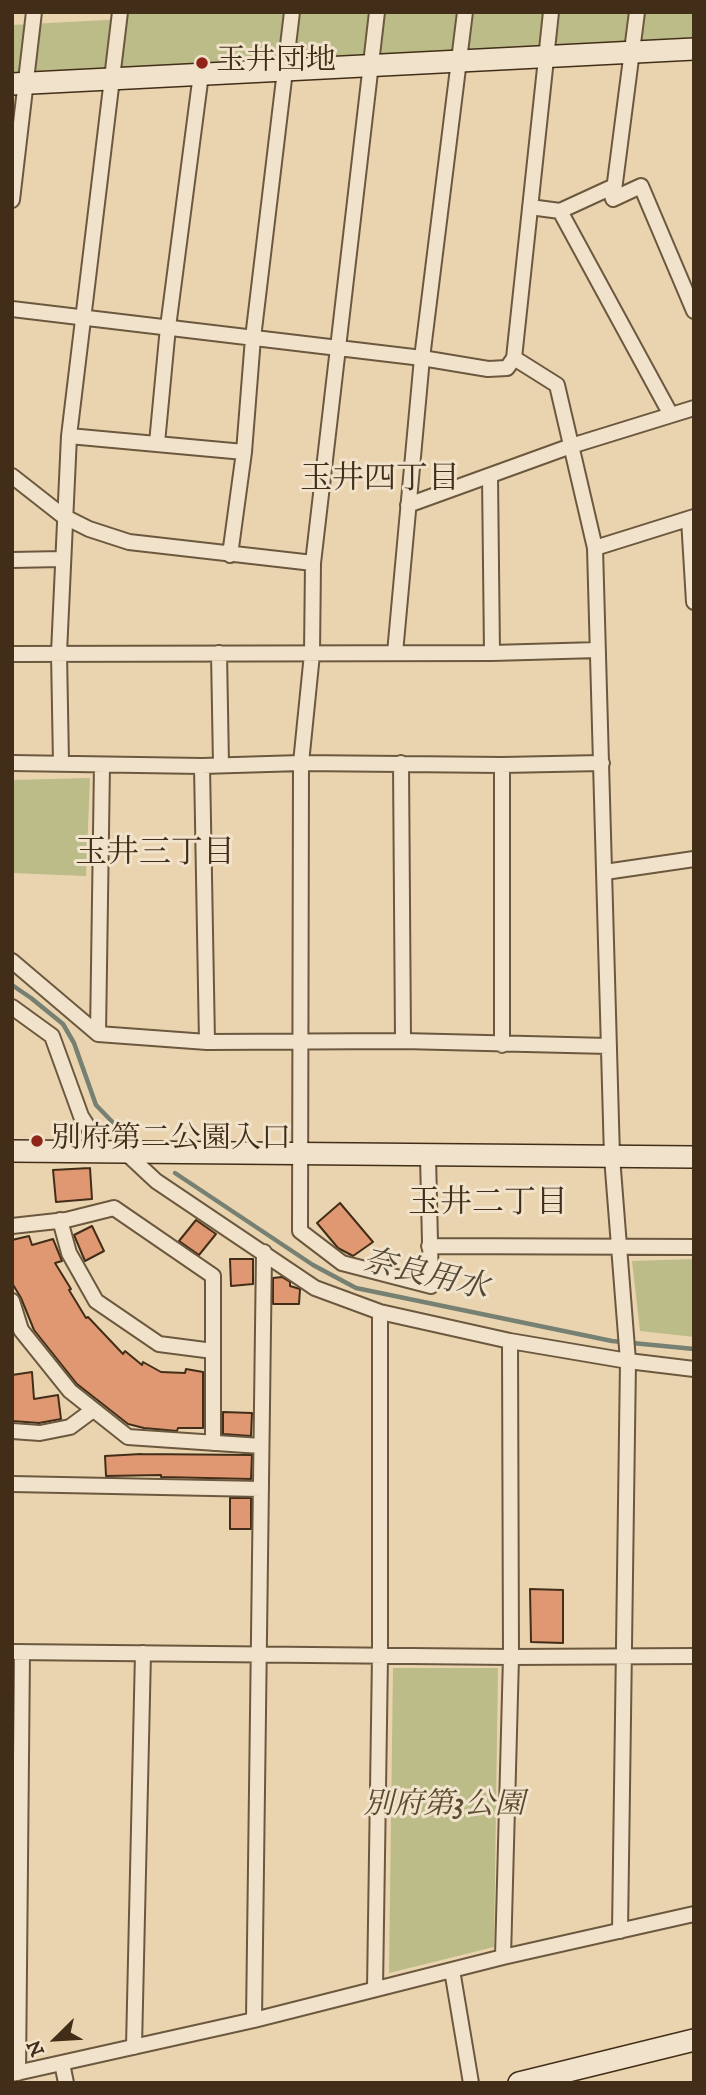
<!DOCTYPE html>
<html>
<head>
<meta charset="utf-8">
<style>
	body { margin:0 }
	#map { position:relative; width:706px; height:2095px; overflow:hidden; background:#ead4af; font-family:"IM FELL DW Pica",serif }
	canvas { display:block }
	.frame { position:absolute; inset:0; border:14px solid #422e18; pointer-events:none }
	.north { position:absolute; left:21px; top:2004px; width:70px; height:70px; -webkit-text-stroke:5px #f1e3cb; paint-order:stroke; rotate:246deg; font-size:19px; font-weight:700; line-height:28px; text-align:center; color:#422e18 }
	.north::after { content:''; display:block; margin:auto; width:24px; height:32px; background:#422e18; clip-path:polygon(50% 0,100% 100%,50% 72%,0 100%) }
</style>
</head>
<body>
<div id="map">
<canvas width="706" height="2095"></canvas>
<div class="frame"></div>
<div class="north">N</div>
</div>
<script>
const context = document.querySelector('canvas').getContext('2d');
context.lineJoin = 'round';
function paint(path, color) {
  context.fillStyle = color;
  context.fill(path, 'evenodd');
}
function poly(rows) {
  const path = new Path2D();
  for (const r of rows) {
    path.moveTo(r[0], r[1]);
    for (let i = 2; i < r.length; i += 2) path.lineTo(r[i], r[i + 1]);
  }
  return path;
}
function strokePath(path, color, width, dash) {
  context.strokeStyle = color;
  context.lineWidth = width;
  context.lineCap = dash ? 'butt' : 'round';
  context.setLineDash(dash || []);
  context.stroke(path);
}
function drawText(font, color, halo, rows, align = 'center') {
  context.font = font + ' "IM FELL DW Pica","Noto Serif JP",serif';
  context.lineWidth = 6;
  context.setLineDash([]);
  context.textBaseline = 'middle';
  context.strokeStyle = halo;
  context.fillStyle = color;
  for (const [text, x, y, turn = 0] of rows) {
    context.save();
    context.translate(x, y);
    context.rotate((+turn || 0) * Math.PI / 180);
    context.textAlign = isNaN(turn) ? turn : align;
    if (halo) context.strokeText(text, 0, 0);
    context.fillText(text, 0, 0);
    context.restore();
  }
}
const green = poly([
	[126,12,694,12,694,40,12,75,12,25,125,19],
	[90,778,86,876,12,873,12,780],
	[694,1259,694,1337,640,1331,632,1261],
	[393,1668,498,1668,494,1947,389,1973]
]);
const stream = poly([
	[12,985,31,998,63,1024,74,1043,96,1105,124,1134],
	[175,1173,313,1265,356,1288,612,1341,694,1349]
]);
const building = poly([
	[90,1168,92,1199,56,1202,53,1170,90,1168],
	[340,1203,373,1242,353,1256,338,1248,317,1223,340,1203],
	[196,1220,216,1234,199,1255,179,1241,196,1220],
	[92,1226,104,1251,85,1261,74,1235,92,1226],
	[29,1236,32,1245,53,1239,62,1261,55,1263,71,1289,69,1290,86,1318,88,1317,123,1354,125,1351,142,1365,143,1362,161,1372,185,1373,186,1369,203,1372,203,1428,178,1428,177,1431,144,1428,128,1424,77,1384,34,1330,21,1298,12,1283,12,1240,29,1236],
	[230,1259,253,1259,253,1284,231,1286,230,1259],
	[282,1277,290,1282,290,1286,300,1289,299,1304,273,1304,273,1278,282,1277],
	[32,1372,34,1399,58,1395,61,1419,39,1423,12,1421,12,1375,32,1372],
	[223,1412,252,1413,251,1436,223,1434,223,1412],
	[141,1454,252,1455,251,1479,161,1477,161,1475,106,1476,105,1456,141,1454],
	[230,1498,251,1498,251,1529,230,1529,230,1498],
	[530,1589,563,1590,563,1643,531,1642,530,1589]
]);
const street = poly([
	[377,12,313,563,312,654,301,763,300,1231,342,1263,431,1286,428,1156],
	[613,198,637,12],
	[12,200,34,12],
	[530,207,560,211,671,415],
	[560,211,610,188,613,199,641,186,694,311],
	[12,309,422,358,488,369,507,368,514,358,551,12],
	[514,358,557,385,595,548,612,1157,628,1361,620,1931],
	[69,436,244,452],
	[157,443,168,327,201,74],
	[12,476,63,516,89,529,129,542,313,563],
	[490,476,492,653],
	[408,505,571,446,694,408],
	[689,519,694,602],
	[595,548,694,517],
	[230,555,244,452,253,338,292,12],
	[12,560,61,559],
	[219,653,221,765],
	[395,653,422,358,465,12],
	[12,654,492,653,598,650],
	[12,763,202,766,301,763,502,765,602,763],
	[61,763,59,653,69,436,120,12],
	[401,763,403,1041],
	[202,766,207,1042],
	[605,872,694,859],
	[12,961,98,1034,207,1042,403,1041,609,1046],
	[12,1007,52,1036,81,1116,104,1152],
	[98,1034,102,765],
	[502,1045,502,765],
	[125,1152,156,1181,315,1288,380,1312,510,1341,628,1361,694,1369],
	[60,1220,69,1253,96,1301,159,1344,213,1351],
	[12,1226,66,1220,114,1208,213,1276,213,1443],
	[429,1246,694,1247],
	[12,1301,21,1330,70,1391,128,1437,261,1446],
	[12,1431,40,1433,70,1427,93,1410],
	[12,1484,261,1489],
	[12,1652,511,1657,694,1656],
	[503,1957,511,1657,510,1341],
	[452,1970,471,2083],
	[375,1989,380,1656,380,1312],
	[254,2020,264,1252],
	[134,2047,143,1653],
	[62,2063,66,2083],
	[18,2073,22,1652],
	[12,2074,254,2020,503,1957,694,1914]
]);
const secondary = poly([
	[12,84,694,49],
	[12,1151,694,1157],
	[519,2083,694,2040]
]);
const markers = [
	[202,63,7,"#8f2418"],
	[37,1141,7,"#8f2418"]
];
const poiNames = [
	["玉井団地",216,63],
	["別府第二公園入口",51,1141]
];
const parkNames = [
	["別府第3公園",444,1807]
];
const neighbourhoodNames = [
	["玉井四丁目",380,481],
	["玉井三丁目",155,855],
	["玉井二丁目",488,1205]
];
const waterNames = [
	["奈良用水",425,1277,13]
];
paint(green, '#bbbc87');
strokePath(stream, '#768073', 4.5);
paint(building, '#df9871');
strokePath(building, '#422e18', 2);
strokePath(street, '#6c583e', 18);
strokePath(secondary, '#422e18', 24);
strokePath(street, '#f1e3cb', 14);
strokePath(secondary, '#f1e3cb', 21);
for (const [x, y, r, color] of markers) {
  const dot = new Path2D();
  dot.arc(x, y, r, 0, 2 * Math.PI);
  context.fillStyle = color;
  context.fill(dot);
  strokePath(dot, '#f1e3cb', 2.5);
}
drawText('30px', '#422e18', '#f1e3cb', poiNames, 'left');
drawText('italic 30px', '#5a4a2e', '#f1e3cb', parkNames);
drawText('32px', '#422e18', '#f1e3cb', neighbourhoodNames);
drawText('italic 32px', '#534936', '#f1e3cb', waterNames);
</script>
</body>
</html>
